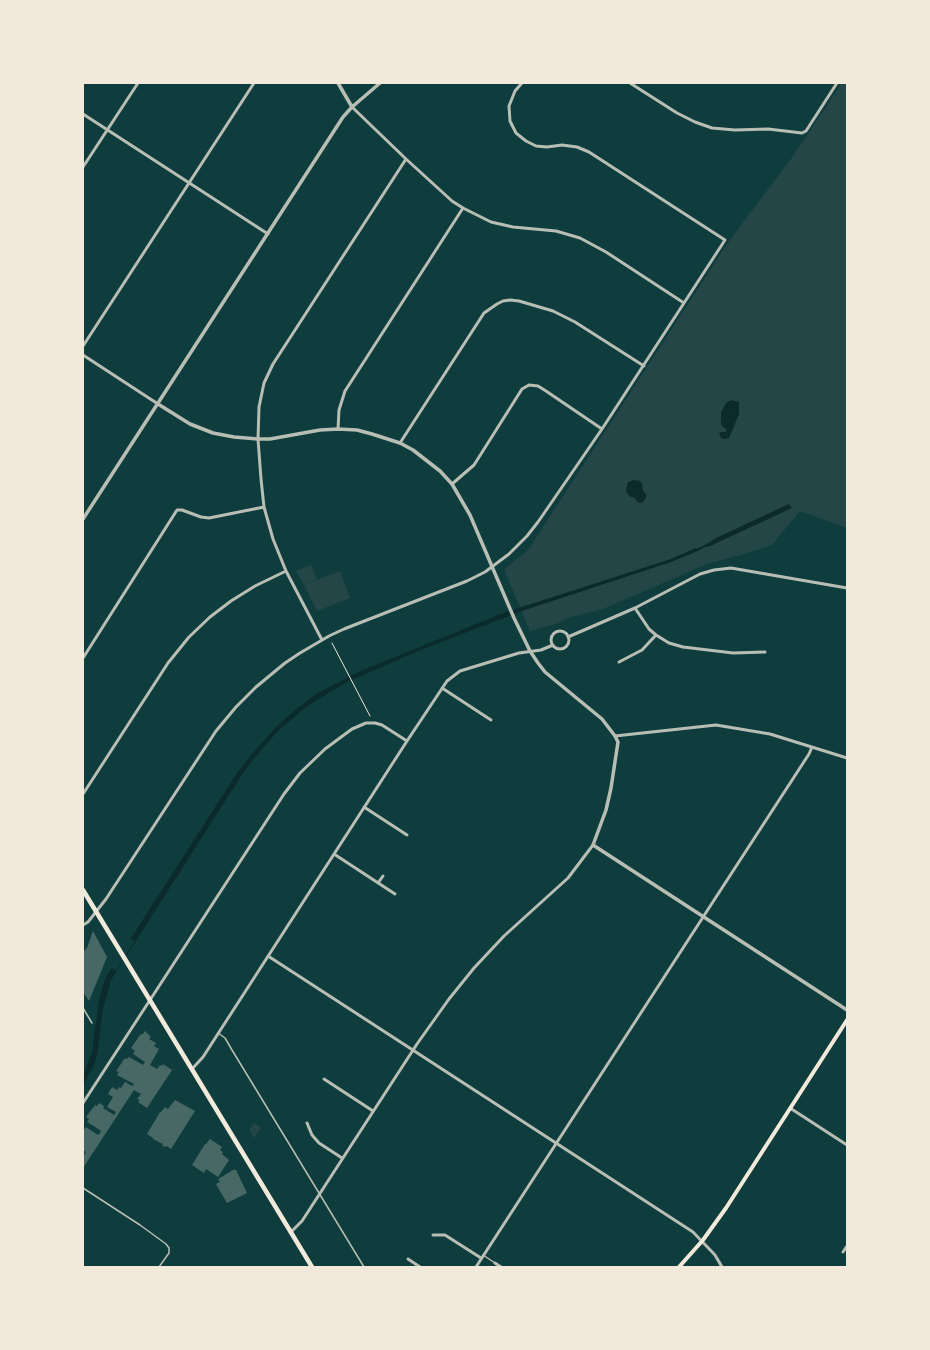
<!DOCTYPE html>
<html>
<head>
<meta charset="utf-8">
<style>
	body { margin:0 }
	#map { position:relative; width:930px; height:1350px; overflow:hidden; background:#0f3d3e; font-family:Mulish,sans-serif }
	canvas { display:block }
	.frame { position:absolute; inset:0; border:84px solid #f1e9da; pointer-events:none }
</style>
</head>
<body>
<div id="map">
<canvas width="930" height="1350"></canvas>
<div class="frame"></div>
</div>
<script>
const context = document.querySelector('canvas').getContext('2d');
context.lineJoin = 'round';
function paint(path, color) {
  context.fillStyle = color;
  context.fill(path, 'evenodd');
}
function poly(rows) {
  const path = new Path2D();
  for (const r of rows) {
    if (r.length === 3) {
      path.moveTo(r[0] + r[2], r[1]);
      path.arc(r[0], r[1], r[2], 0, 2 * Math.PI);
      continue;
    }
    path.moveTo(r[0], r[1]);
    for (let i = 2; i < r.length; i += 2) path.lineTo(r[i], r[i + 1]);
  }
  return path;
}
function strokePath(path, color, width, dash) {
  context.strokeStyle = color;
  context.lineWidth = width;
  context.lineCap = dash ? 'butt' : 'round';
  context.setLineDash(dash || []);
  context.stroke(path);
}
const green = poly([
	[842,83,847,83,847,528,800,511,772,545,741,555,709,563,603,609,571,617,556,624,530,631,505,572,505,569,528,550,729,241,791,159],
	[311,565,317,579,304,585,296,571],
	[340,571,350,598,317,611,304,585],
	[254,1123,261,1128,254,1138,249,1130]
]);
const water = poly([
	[731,400,739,402,739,414,729,438,724,439,721,438,719,433,721,432,725,432,727,430,721,425,721,412,726,403],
	[634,480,640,481,642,484,643,491,646,494,646,498,643,502,640,503,636,501,635,498,629,496,626,491,628,482],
	[789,504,792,508,708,547,707,544,714,539],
	[696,548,698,551,671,562,522,611,423,649,347,682,306,707,278,731,252,761,241,776,111,980,103,1009,97,1055,94,1065,83,1085,83,1076,92,1053,99,1001,102,989,106,977,237,773,251,755,276,727,296,709,318,693,356,673,503,613,671,559]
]);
const pier = poly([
	[130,938,135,941,116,971,111,968]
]);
const stream = poly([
	[695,551,709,544]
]);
const building = poly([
	[93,931,107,957,89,1001,83,992,83,952,87,948],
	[145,1031,151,1037,149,1039,156,1043,154,1046,159,1049,150,1065,157,1069,160,1065,162,1066,163,1064,172,1070,147,1108,138,1102,140,1100,137,1099,141,1094,134,1090,83,1168,83,1157,86,1152,83,1150,83,1128,85,1129,86,1127,98,1135,101,1132,100,1130,87,1122,89,1119,86,1117,95,1105,97,1106,99,1103,104,1106,103,1108,114,1115,116,1112,107,1107,113,1097,108,1094,112,1087,117,1090,119,1087,121,1088,125,1082,132,1086,134,1084,117,1075,119,1072,116,1071,125,1058,127,1059,129,1057,143,1065,145,1062,133,1054,135,1051,131,1048,140,1035,143,1034],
	[175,1100,195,1111,171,1149,167,1146,165,1147,162,1145,163,1144,153,1139,153,1138,147,1134,160,1112,161,1112,165,1107,168,1109],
	[210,1139,222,1147,220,1150,223,1152,222,1154,229,1160,218,1177,206,1169,204,1173,192,1165,205,1144,206,1144],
	[233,1170,236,1170,247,1193,227,1203,216,1184,220,1182,218,1179]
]);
const path = poly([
	[332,643,370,716]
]);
const service = poly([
	[83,1008,92,1023],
	[218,1033,225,1038,232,1050,364,1267],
	[83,1188,140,1225,166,1244,169,1248,169,1253,159,1267],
	[483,1255,495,1263]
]);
const minor = poly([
	[630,83,677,113,695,122,712,128,735,130,768,129,802,133,806,131,837,83],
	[352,107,406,159,452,201,463,208,491,222,513,227,556,231,580,238,606,252,684,303],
	[83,114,268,234],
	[83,167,138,83],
	[83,346,254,83],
	[83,355,158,404],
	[338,429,339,410,345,391,463,208],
	[400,443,484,313,497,304,503,301,510,300,519,301,553,311,575,322,644,366],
	[452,484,474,465,522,389,529,385,538,386,546,391,602,429],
	[635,608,649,629,656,635,669,643,683,647,733,653,765,652],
	[560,640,9],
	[568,637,635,608,700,574,714,570,731,568,847,588],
	[322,640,286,571,273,539,264,507,261,479,258,439,259,407,264,383,273,364,406,159],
	[83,658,177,510,182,510,201,517,209,518,264,507],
	[619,662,642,650,656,635],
	[442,688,491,720],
	[615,736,716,725,770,734,847,758],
	[83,794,168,663,189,637,210,617,231,601,255,586,286,571],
	[364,807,407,835],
	[334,854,395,894],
	[378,883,383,876],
	[83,925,88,922,106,899,216,731,236,707,256,687,285,663,300,653,329,636,344,629,467,581,485,572,509,554,527,536,538,522,602,429,725,240,589,152,577,147,562,145,547,147,536,146,526,141,516,133,510,121,509,106,515,91,522,83],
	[268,956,693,1232,715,1255,722,1267],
	[192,1069,203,1057,407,741,447,681,460,671,519,653,541,650,553,645],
	[324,1079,373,1111],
	[83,1103,284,794,300,773,325,749,352,729,366,723,375,723,382,725,407,741],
	[790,1108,847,1145],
	[307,1123,312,1135,319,1143,342,1158],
	[291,1232,302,1221,417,1044,449,999,474,968,504,936,568,878,593,845],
	[433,1235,445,1235,481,1258],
	[843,1252,847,1246],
	[408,1259,420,1267],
	[495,1263,501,1267],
	[476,1267,707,911,809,754,812,747]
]);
const tertiary = poly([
	[338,83,352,107],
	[158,404,190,424,213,433,234,437,258,439,270,439,320,430,338,429,357,430,372,434,400,443,413,450,440,471,452,484,470,515,514,618,530,651,538,663,545,672,602,719,615,736,618,742,611,788,606,810,593,845,847,1010],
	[83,519,343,117,352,107,380,83]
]);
const secondary = poly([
	[679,1267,703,1240,726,1208,847,1020]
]);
const primary = poly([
	[83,890,312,1267]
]);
paint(green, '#244646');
paint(water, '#0a2a2b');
paint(pier, '#0f3d3e');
strokePath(stream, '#0a2a2b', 2);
paint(building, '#486865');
strokePath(path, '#f1e9da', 1);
strokePath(service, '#b8beb3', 1.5);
strokePath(minor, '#b8beb3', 3);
strokePath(tertiary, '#b8beb3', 3.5);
strokePath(secondary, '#f1e9da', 4);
strokePath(primary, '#f1e9da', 4.5);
</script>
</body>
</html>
